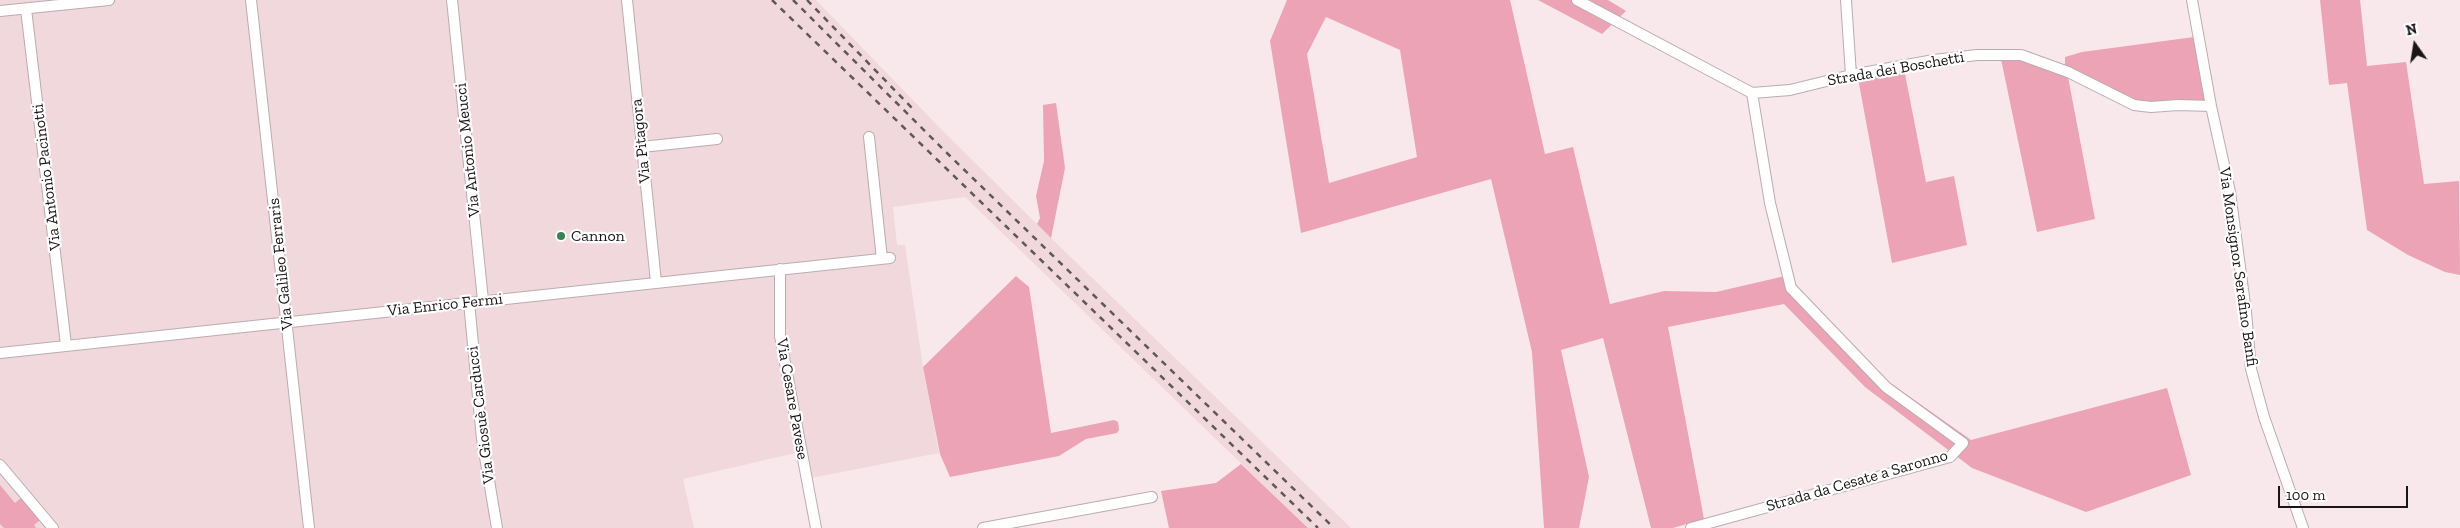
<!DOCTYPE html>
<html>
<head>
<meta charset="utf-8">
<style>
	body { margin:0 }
	#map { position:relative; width:2460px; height:528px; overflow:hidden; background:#f8e8eb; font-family:"Zilla Slab",serif }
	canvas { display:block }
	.north { position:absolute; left:2390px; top:20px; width:50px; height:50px; -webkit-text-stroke:4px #fff; paint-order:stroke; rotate:347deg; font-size:14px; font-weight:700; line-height:20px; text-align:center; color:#1a1516 }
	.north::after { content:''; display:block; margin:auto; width:18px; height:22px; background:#1a1516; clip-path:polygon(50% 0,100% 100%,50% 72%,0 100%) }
	.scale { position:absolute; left:2278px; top:486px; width:130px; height:22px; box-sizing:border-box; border:2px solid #1a1516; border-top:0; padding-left:6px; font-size:15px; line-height:18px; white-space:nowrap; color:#1a1516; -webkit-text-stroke:4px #fff; paint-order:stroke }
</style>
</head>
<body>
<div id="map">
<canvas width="2460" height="528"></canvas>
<div class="north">N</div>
<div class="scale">100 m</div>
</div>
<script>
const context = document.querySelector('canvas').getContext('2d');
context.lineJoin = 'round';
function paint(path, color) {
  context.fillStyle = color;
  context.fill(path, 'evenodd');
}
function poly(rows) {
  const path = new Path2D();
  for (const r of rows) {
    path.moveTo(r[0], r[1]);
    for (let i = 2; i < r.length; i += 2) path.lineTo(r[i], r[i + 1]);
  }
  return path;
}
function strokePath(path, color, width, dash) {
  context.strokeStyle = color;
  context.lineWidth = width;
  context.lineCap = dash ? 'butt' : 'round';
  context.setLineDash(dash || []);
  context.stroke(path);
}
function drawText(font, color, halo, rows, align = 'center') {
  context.font = font + ' "Zilla Slab",serif';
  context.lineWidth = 4.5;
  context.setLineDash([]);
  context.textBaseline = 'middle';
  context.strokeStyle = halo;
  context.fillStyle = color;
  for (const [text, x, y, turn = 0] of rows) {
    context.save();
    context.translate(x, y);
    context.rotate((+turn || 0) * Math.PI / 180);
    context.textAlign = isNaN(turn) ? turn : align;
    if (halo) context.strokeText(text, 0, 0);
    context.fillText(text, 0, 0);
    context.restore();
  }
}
const built = poly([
	[0,0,816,0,941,129,1051,238,1351,528,1308,528,965,197,893,207,897,245,905,245,923,367,939,453,811,478,804,451,683,479,694,528,0,528]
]);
const green = poly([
	[1287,0,1510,0,1545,154,1573,147,1610,304,1664,291,1716,292,1785,276,1889,382,1971,440,2167,388,2191,475,2086,512,1972,468,1865,387,1784,304,1668,327,1704,519,1673,528,1651,528,1603,338,1561,350,1589,477,1579,528,1544,528,1532,352,1491,179,1301,233,1270,41],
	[1326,17,1400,50,1417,157,1329,183,1307,54],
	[1538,0,1608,0,1626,11,1602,34],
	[2320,0,2360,0,2367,66,2406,62,2424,184,2459,181,2460,275,2445,272,2408,255,2367,230,2347,83,2329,85],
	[2194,37,2206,104,2137,102,2065,67,2065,57,2082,52],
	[2001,59,2020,60,2068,77,2095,219,2037,232],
	[1904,69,1926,182,1954,176,1967,245,1892,263,1858,78],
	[1056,103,1065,168,1051,238,1037,224,1040,218,1036,196,1044,161,1043,105],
	[1016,276,1029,287,1051,433,1114,420,1118,422,1119,430,1117,433,1086,439,1059,456,950,477,940,454,923,367],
	[1241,464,1308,528,1169,528,1161,491,1216,483],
	[0,485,15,503,21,498,40,520,34,525,36,528,4,528,0,524]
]);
const street = poly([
	[251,0,309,528],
	[452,0,483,300],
	[627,0,656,282],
	[1577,0,1752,93],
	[1846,0,1851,75],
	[2192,0,2211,106,2230,192,2246,312,2251,369,2264,417,2303,528],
	[26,9,66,345],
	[0,11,109,0],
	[1752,93,1790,90,1851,75,1934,60,1977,55,2021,55,2068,72,2134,105,2151,107,2178,105,2211,106],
	[869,137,882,259],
	[642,147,717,139],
	[780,269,780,336,816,528],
	[469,302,482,439,497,528],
	[0,353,890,258],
	[0,465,53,528],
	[983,528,1152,497],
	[1691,528,1950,457,1963,443,1886,387,1791,288,1770,203,1752,93]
]);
const rail = poly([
	[772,0,1318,528],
	[793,0,950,156,1334,528],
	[807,0,913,109]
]);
const markers = [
	[561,236,5,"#368454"]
];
const streetNames = [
	["Strada dei Boschetti",1896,69,-10],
	["Via Pitagora",641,141,-96],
	["Via Antonio Meucci",468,150,-96],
	["Via Antonio Pacinotti",47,177,-97],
	["Via Galileo Ferraris",281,264,-96],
	["Via Monsignor Serafino Banfi",2238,267,82],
	["Via Enrico Fermi",445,305,-6],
	["Via Cesare Pavese",792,399,80],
	["Via Giosuè Carducci",481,415,-97],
	["Strada da Cesate a Saronno",1857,481,-16]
];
const poiNames = [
	["Cannon",571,236]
];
paint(built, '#f0d8dd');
paint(green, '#eca3b5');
strokePath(street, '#bbacaf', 12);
strokePath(street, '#fff', 10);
strokePath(rail, '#5f5759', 2.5, [6, 6]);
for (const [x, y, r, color] of markers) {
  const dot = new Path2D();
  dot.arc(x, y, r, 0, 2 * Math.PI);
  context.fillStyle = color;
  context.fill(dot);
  strokePath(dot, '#fff', 2);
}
drawText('16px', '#1a1516', '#fff', streetNames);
drawText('16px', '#1a1516', '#fff', poiNames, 'left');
</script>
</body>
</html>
